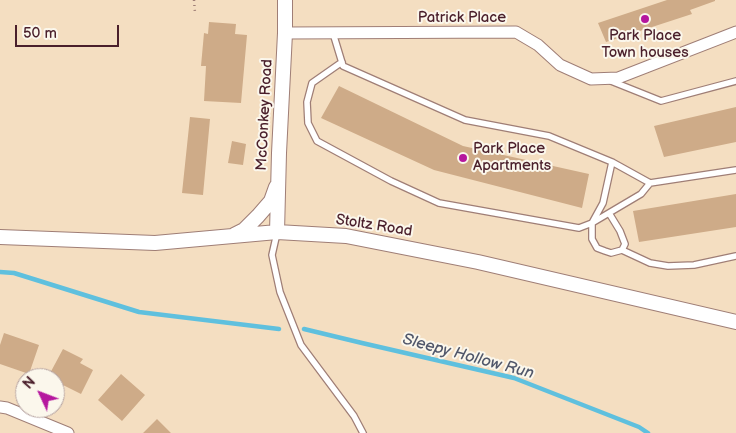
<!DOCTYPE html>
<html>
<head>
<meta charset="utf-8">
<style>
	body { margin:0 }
	#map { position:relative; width:736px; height:433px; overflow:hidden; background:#f4dec1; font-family:"Balsamiq Sans",sans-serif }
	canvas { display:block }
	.north { position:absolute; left:15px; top:368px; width:50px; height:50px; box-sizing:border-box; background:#fbf7ec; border:1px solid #b4a19f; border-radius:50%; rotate:313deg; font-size:14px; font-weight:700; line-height:20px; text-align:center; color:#4a1f2b }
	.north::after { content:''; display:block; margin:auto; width:18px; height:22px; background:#b5179e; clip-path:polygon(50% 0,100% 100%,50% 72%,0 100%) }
	.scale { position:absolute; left:15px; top:25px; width:104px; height:22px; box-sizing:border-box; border:2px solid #4a1f2b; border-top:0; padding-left:6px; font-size:15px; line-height:18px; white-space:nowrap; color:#4a1f2b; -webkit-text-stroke:4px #fbf7ec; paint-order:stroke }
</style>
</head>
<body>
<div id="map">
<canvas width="736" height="433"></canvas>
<div class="north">N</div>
<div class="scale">50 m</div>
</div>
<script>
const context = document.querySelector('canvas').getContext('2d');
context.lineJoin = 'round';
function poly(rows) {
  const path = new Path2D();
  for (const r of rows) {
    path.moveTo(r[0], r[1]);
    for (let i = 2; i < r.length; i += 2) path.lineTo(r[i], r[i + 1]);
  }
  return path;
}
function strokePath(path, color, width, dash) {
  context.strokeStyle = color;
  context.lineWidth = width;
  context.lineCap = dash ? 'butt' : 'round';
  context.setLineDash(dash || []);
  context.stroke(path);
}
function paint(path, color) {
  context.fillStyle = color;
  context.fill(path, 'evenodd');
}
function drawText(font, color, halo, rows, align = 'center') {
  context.font = font + ' "Balsamiq Sans",sans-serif';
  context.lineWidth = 4;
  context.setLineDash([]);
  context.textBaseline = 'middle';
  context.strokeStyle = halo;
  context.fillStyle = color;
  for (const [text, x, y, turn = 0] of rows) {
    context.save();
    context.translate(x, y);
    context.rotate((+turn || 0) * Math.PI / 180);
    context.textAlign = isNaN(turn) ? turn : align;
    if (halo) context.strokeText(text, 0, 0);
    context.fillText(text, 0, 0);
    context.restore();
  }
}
const stream = poly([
	[0,272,14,273,139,312,279,329],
	[304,329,362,343,514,378,639,427,648,433]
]);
const building = poly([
	[667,0,715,0,715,1,690,10,692,14,606,42,598,23],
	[209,22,236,24,235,34,247,35,241,103,204,101,206,66,201,66,204,33,208,34],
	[339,86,463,146,589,174,582,208,434,170,321,118],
	[736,107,736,142,664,157,654,126],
	[190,117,210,119,203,195,182,193],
	[232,141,246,144,243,165,228,163],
	[736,194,736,227,639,242,633,211],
	[4,333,39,345,29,374,0,364,0,345],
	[63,349,83,359,80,363,93,370,81,394,55,381,55,378,48,377],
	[121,374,145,395,122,421,98,400],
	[157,419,171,433,143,433]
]);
const path = poly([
	[194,0,195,13]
]);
const service = poly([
	[333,33,343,66,465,120,549,136,612,162,650,183,736,170],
	[342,62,312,83,307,102,308,123,317,141,391,181,439,203,579,228,592,223,603,203,612,162],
	[611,81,661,101,736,81],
	[609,213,620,231,625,244,622,250,611,253,605,251,597,248,592,239,592,223,641,194,650,183],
	[277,233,272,255,280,292,301,345,354,416,363,433],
	[622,250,650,263,668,266,694,265,736,256]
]);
const minor = poly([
	[285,33,516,32,538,45,560,65,591,79,618,78,736,32],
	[0,407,7,408,68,433]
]);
const tertiary = poly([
	[277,232,279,153,285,33,285,0],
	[234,235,244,230,258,216,271,201,276,187],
	[0,237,155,243,277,232,346,236,478,262,736,322]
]);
const markers = [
	[645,19,5,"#b5179e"],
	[463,158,5,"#b5179e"]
];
const streetNames = [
	["Patrick Place",462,18],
	["McConkey Road",265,115,-87],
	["Stoltz Road",374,226,9]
];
const poiNames = [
	["Park Place",645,36],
	["Town houses",645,53],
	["Park Place",473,149,"left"],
	["Apartments",473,166,"left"]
];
const waterNames = [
	["Sleepy Hollow Run",468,357,15]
];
strokePath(stream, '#5fc0de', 4.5);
paint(building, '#ceab88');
strokePath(service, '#9f7e76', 8);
strokePath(minor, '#9f7e76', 13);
strokePath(tertiary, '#9f7e76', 16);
strokePath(path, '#9f7e76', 2.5, [1, 4]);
strokePath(service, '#fff', 5.5);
strokePath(minor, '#fff', 11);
strokePath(tertiary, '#fff', 14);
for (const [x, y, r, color] of markers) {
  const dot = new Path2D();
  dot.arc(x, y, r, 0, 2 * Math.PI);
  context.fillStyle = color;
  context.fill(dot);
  strokePath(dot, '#fbf7ec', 2);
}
drawText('15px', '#4a1f2b', '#fbf7ec', streetNames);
drawText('15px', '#4a1f2b', '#fbf7ec', poiNames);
drawText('italic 16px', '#51576a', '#fbf7ec', waterNames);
</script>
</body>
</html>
